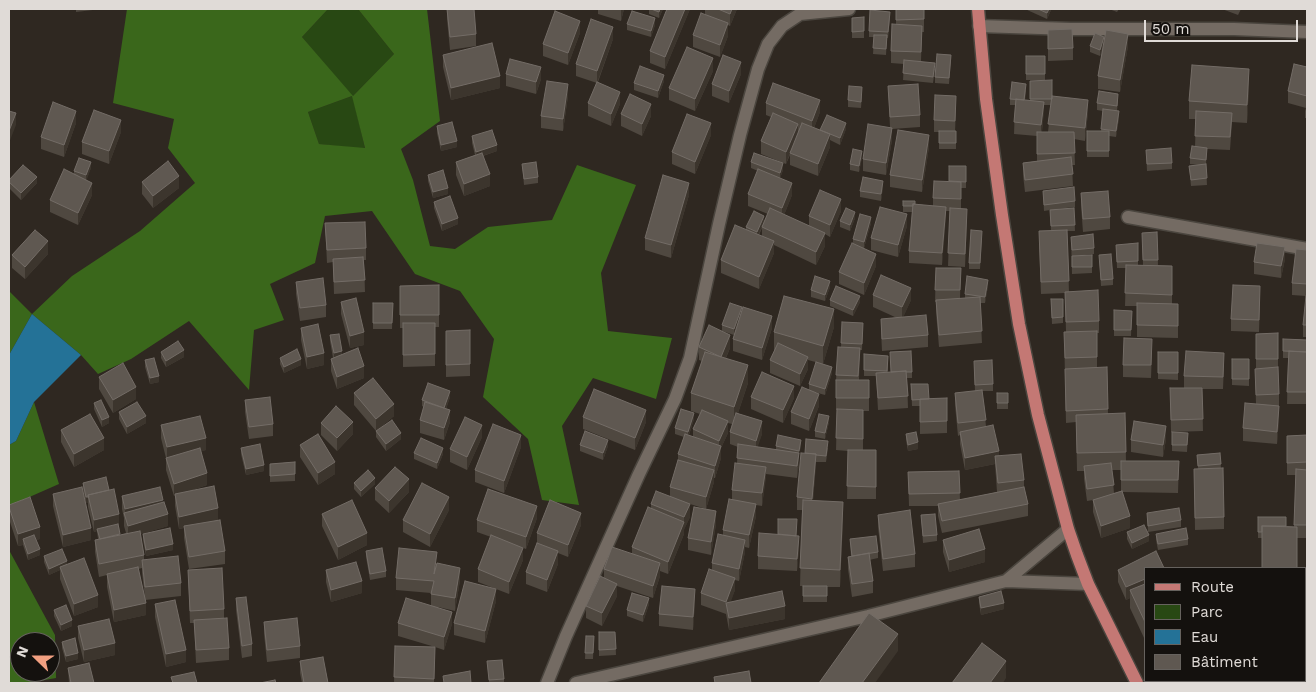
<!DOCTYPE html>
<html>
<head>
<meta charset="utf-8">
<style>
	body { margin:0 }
	#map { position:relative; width:1316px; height:692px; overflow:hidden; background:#2f2821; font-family:"Work Sans",sans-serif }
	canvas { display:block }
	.frame { position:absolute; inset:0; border:10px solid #e0dbd7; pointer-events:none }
	.legend { position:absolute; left:1144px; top:567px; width:162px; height:115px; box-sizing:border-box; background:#14110e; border:1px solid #66625e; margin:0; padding:6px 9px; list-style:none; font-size:15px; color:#e0dbd7 }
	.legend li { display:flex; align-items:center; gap:10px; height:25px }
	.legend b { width:25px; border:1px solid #66625e }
	.north { position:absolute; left:10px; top:632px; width:50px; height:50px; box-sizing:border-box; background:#14110e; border:1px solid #66625e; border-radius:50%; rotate:292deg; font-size:14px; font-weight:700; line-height:20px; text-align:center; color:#e0dbd7 }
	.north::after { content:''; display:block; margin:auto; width:18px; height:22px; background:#f2a081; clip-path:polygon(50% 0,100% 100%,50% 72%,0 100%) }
	.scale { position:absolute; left:1144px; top:20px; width:154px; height:22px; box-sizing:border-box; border:2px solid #e0dbd7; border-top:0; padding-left:6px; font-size:15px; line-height:18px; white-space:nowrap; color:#e0dbd7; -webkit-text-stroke:4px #14110e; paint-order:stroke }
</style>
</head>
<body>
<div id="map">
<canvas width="1316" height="692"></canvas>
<div class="frame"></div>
<ul class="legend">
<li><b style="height:6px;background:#c47874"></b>Route</li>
<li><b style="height:14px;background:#284813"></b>Parc</li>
<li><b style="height:14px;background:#247297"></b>Eau</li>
<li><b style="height:14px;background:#5f5851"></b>Bâtiment</li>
</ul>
<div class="north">N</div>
<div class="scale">50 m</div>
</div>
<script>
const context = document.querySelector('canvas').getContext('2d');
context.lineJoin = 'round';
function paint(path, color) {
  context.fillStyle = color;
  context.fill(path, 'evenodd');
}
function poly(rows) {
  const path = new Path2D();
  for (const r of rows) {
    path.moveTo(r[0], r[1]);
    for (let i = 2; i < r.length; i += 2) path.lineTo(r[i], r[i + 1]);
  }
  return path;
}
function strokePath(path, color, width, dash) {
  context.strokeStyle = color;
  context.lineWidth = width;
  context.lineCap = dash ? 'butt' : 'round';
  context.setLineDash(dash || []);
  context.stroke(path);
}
const green = poly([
	[328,9,358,9,394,54,353,96,365,149,319,144,308,112,352,96,302,37]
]);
const forest = poly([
	[127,9,328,9,302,37,353,96,394,54,358,9,427,9,440,121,401,149,413,180,430,246,455,249,488,227,552,220,577,165,636,185,601,273,608,331,672,338,656,399,593,378,562,426,579,505,542,500,528,439,483,397,494,339,460,291,415,274,372,211,325,216,315,263,270,284,284,320,254,330,249,390,189,321,131,359,98,374,81,355,32,314,9,355,9,291,32,314,72,276,140,231,195,183,168,148,174,119,113,103],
	[352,96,365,148,319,144,308,112],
	[34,402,59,484,9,506,9,445,16,441],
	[9,550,55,635,56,678,28,683,9,683],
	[20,642,50,642,50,672,20,672]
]);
const water = poly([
	[32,314,81,355,34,402,16,441,9,445,9,355]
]);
const minor = poly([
	[979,26,1071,29,1234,29,1307,32],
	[1128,217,1307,249],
	[1006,581,1068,529],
	[547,683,566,636,639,474,675,399,690,358,719,224,740,135,758,69,768,44,782,26,800,14,849,9],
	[576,683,868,616,1006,581,1088,584]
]);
const major = poly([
	[978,9,986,99,1002,215,1019,324,1038,415,1068,529,1077,555,1088,584,1137,683]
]);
const wall = poly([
	[76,9,101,9,76,12],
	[447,9,476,34,476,46,450,50,447,19],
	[598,9,624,9,621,21,598,14],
	[649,9,663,9,659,18,649,14],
	[667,9,690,9,665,69,650,63,650,51],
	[705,9,737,9,730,26,728,25,728,36,720,57,693,47,693,35,705,14],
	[896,9,924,9,924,32,922,32,921,61,935,69,933,83,903,80,904,64,891,63,891,51,896,24],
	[1025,9,1051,9,1051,10,1047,19],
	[1109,9,1119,9,1117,12],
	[1222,9,1241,9,1238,15],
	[864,17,864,38,852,38,852,18],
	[890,18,888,38,887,38,886,55,873,54,874,37,869,37,869,31],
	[627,24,655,25,651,37,627,30],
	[1048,30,1073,48,1073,60,1048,61],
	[580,33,568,65,543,56,543,44],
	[613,39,598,82,620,104,611,126,588,116,588,103,597,83,576,76,576,64],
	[1090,46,1128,46,1120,92,1098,89,1098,76,1102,51,1100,56,1090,52],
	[443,55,500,88,451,100,443,67],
	[1026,56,1045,56,1045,80,1026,80],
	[951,61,949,84,935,83,935,77],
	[1307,67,1307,118,1305,118,1305,111,1306,108,1288,103,1288,91],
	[713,71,695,111,669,100,669,88],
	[506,74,541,79,536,94,506,86],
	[741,74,729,103,712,96,712,84],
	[664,81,658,98,634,90,634,83],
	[1030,81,1052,96,1088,112,1085,141,1074,139,1075,165,1072,165,1073,186,1025,192,1023,175,1023,163,1037,161,1037,136,1014,134,1015,105,1010,105,1010,99,1026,90,1025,100,1030,100],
	[1044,105,1051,105,1048,132,1042,132],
	[888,86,920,115,920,127,892,129,892,140,886,175,863,171,863,159,890,127],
	[1249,87,1247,123,1232,122,1230,150,1207,149,1206,164,1207,185,1191,186,1189,166,1199,165,1190,164,1190,158,1195,146,1196,119,1189,119,1189,101],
	[862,94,861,108,848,107,848,100],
	[568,96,563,131,541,128,541,116],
	[1118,100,1117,111,1119,118,1116,137,1109,136,1109,157,1087,157,1087,131,1101,131,1103,111,1097,110,1097,103],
	[766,103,820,112,814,128,820,130,846,129,840,145,830,140,830,147,818,176,790,165,790,155,786,164,761,154,761,141,771,117,766,115],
	[956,109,955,131,956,131,956,149,939,149,939,132,934,132,934,120],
	[621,114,651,116,642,136,621,126],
	[76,123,64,157,41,149,41,137],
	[437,126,457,147,441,151,437,133],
	[121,132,109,164,82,154,82,142],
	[711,135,695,174,672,164,672,152],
	[472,136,497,151,483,156,490,186,464,196,456,175,456,162,475,155,472,143],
	[929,147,922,192,890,187,890,175],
	[1146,150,1172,163,1172,169,1147,171],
	[862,157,859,172,850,170,850,164],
	[751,162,783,170,780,178,792,195,784,215,809,226,809,216,841,211,830,237,825,234,825,246,816,265,774,245,774,253,759,289,721,273,721,260,746,230,746,227,764,221,768,214,748,206,748,194,758,171,751,168],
	[762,228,762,236,759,235],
	[522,164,538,177,538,183,524,185],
	[966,166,966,188,961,188,961,209,967,221,965,267,948,266,950,211,946,211,942,265,909,263,909,251,912,212,903,212,903,201,915,204,933,206,933,198],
	[91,168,86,180,92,195,78,225,50,212,50,200,74,174,74,171],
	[428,175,448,194,433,198,428,181],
	[9,180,37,183,21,200,9,188],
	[142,182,179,188,153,208,142,194],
	[883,187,881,201,860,197,860,191],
	[1043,191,1075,201,1075,207,1057,209,1074,208,1075,231,1067,231,1069,292,1099,321,1099,333,1097,333,1097,368,1107,367,1108,414,1125,413,1126,461,1179,461,1178,493,1122,492,1130,528,1101,538,1093,512,1093,500,1087,501,1084,479,1084,471,1077,471,1076,422,1066,423,1064,332,1066,332,1065,293,1041,294,1039,243,1051,231,1050,210,1044,211],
	[1112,470,1121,470,1121,491,1114,493],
	[1081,193,1110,217,1110,229,1083,232,1081,206],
	[689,195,671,258,645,250,645,238],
	[434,202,458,224,442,231,434,208],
	[855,218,850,231,840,227,840,221],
	[325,223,366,248,366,260,364,260,365,292,334,294,333,262,327,263],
	[871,223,864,248,876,266,864,295,839,284,839,272,853,243,853,239],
	[907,226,898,257,871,250,871,238],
	[1157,232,1158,265,1172,266,1172,304,1178,304,1178,338,1137,337,1137,306,1125,306,1126,268,1117,268,1116,245,1138,243,1138,265,1143,265,1142,233],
	[982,237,980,269,969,269,969,263],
	[1071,237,1094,248,1094,254,1074,256,1092,267,1092,273,1072,274],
	[1307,250,1307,337,1303,337,1303,325,1306,296,1292,295,1292,283],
	[48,254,25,279,12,268,12,255],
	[1099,255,1113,279,1113,285,1101,286],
	[1285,259,1281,278,1254,274,1254,262],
	[936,268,961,268,960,298,965,298,965,294,988,286,985,303,980,303,982,343,939,347,936,312,936,302,935,302],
	[296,282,326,305,326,317,300,321,296,294],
	[439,285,439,327,435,327,435,366,403,367,403,328,400,328,400,286],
	[830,287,825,301,811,297,811,290],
	[873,295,911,300,903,317,928,335,928,347,882,351,881,331,881,319,897,318,873,307],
	[1051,299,1063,299,1063,323,1052,324],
	[1260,299,1259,332,1231,331,1231,319],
	[830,300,860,302,853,316,830,306],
	[341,302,364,345,350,348,341,314],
	[373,303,393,303,392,329,373,329],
	[1114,310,1132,311,1131,336,1114,336],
	[842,322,863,323,862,350,860,350,859,380,869,380,869,411,863,411,863,450,876,450,876,499,847,499,848,451,836,450,837,410,836,410,836,380,838,347,841,347],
	[722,325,772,328,762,360,733,351,733,339,734,335,722,331],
	[834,327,823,364,808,360,808,369,800,386,770,373,770,360,775,350,774,350,774,332],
	[301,328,324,365,307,369,301,340],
	[470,330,470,376,446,377,446,331],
	[1278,333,1278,367,1279,394,1279,419,1277,444,1243,441,1243,428,1256,404,1255,369,1256,368,1256,334],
	[330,335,342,355,364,378,337,389,331,371,331,359,333,358,330,341],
	[1283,339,1307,340,1307,404,1287,404,1288,358,1283,358],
	[699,347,730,348,726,358,748,383,738,413,762,434,757,447,776,450,776,446,801,446,799,454,799,465,797,478,766,474,762,506,756,505,756,516,749,548,745,547,745,552,739,581,735,580,735,590,730,602,785,619,729,630,726,614,701,605,701,593,712,570,712,563,723,536,723,530,732,499,732,490,737,463,738,447,730,444,730,432,732,424,728,423,728,433,721,448,721,458,715,478,714,478,714,482,706,509,690,504,690,517,684,529,684,534,668,574,660,571,660,576,653,598,617,586,617,596,602,626,586,618,586,606,604,578,604,569,632,554,632,547,651,508,651,504,670,496,670,487,678,460,678,454,684,437,675,434,675,428,694,419,689,435,693,437,693,429,700,414,691,411,691,393,702,361,699,360],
	[1152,351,1151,378,1123,377,1123,365],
	[161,352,184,357,166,367,161,358],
	[1158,352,1178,352,1178,380,1158,379],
	[864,354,888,356,888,372,912,372,912,378,907,378,908,408,878,410,876,376,864,376],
	[280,358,301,365,284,373,280,364],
	[1232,359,1249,359,1249,386,1232,385],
	[145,360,159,382,150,384,145,367],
	[1224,365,1223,389,1202,389,1203,431,1171,432,1170,388,1184,388,1184,376],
	[974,367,993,384,993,391,982,391,986,426,999,456,1024,480,1024,487,1028,504,1028,516,942,533,938,516,938,506,909,506,908,472,959,471,960,500,997,492,995,464,965,470,960,444,960,435,958,436,955,405,955,393,975,391],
	[832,373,825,395,814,392,819,406,809,431,791,424,791,412,809,390,809,384],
	[99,377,136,399,113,413,99,389],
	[911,384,929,399,947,398,947,433,920,434,920,406,912,406],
	[354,393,394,416,376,431,354,405],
	[997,393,1008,393,1008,409,997,409],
	[450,397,446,409,450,422,444,440,420,433,420,420,424,407,422,406,422,400],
	[751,397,794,398,783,423,751,409],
	[245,400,273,424,273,436,249,439,245,412],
	[94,403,109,423,102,427,94,409],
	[119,412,146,423,127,434,119,419],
	[583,417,646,422,635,450,583,429],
	[829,422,825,439,815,437,815,431],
	[321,423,353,434,337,451,321,435],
	[161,425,206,450,201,451,207,485,189,491,218,520,225,551,225,564,189,569,184,538,184,528,179,529,175,506,175,496,174,496,166,470,166,458,161,438],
	[61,430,104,450,74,467,61,442],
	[376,431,401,439,386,451,376,437],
	[1172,432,1188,433,1187,452,1172,451],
	[906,434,918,449,908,451,906,440],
	[1307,435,1307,538,1258,538,1258,517,1286,526,1294,527,1296,475,1287,475,1287,436],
	[482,437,467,470,450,462,450,449],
	[1166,439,1163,457,1131,452,1131,440],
	[300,445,335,474,318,485,300,457],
	[580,445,608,446,603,460,580,451],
	[521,447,504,493,475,482,475,470],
	[241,448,264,471,246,475,241,454],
	[828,448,826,462,816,462,813,501,843,520,840,587,827,587,827,602,803,602,803,586,815,586,800,586,802,510,797,510,797,497,805,453],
	[414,453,443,454,437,469,414,459],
	[1220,453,1224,517,1224,529,1195,530,1194,469,1198,469,1197,455],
	[295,462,295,481,270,482,270,464],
	[83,483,109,490,119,526,120,535,126,533,124,526,124,518,122,509,122,496,163,502,168,526,140,534,144,555,144,560,181,583,181,596,145,600,146,615,114,622,107,587,107,575,99,577,95,552,95,540,98,539,97,531,94,532,88,507,88,503,86,503,83,489],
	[142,568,142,573,145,597,138,569],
	[354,483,375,484,361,497,354,489],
	[375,488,409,492,389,513,375,500],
	[53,494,91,540,63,547,53,506],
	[9,505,40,539,36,540,40,555,28,560,23,545,18,546,9,519],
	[449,510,430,547,403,532,403,520],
	[1147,513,1181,520,1181,527,1148,532],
	[322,514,367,545,338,560,322,526],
	[878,515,915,554,915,567,883,571,878,527],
	[921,515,937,535,937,541,923,543],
	[537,518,526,549,521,547,523,560,509,594,478,582,478,569,491,537,477,532,477,520],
	[716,524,711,555,688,550,688,538],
	[581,525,568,557,558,553,558,564,547,592,526,584,526,572,537,544,537,533],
	[1127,532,1149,541,1132,549,1127,539],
	[143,534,173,550,146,556,143,540],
	[1156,534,1188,539,1188,545,1158,550,1156,540],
	[796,536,799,548,797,571,758,569,758,556],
	[850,539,878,552,878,558,869,560,873,581,873,593,852,597,848,569,848,557,851,556],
	[943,540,985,562,949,572,943,552],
	[366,551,386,571,386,577,370,580,366,557],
	[44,556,67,564,98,607,74,616,60,579,60,570,49,575,44,562],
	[436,566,460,580,455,611,438,607,452,624,444,650,435,647,434,683,394,683,395,646,435,647,398,636,398,623,431,605,431,593,396,590,396,578],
	[1145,568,1145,640,1130,608,1130,598,1126,600,1118,582,1118,570],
	[188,570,224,609,224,618,229,648,229,660,196,663,194,623,190,623],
	[326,570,362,593,331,602,326,582],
	[979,597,1004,609,981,615,979,603],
	[236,598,252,644,252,656,242,658,236,610],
	[496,601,485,643,454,635,454,623],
	[695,602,693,630,659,626,659,614],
	[155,604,186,662,166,667,155,617],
	[649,604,643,622,627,616,627,610],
	[54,610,72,626,61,631,54,616],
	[264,622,300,646,300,658,267,662,264,634],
	[78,626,115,655,84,662,78,638],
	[599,632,615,632,616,655,599,656],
	[586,636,594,636,593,659,585,659],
	[62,642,78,659,66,662,62,648],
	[300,661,328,683,302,683,300,673],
	[487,661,504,679,504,683,489,683],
	[68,668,94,683,69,683],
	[1167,681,1196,681,1196,683,1168,683],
	[1200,681,1242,681,1243,683,1200,683]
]);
const shadedWall = poly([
	[621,9,624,9,621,21],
	[660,9,663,9,659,18,659,12],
	[685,9,690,9,665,69,665,57],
	[732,9,737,9,730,26,730,14],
	[1049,9,1051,9,1051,10,1047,19,1047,13],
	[655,18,655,25,651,37,651,31],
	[580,21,580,33,568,65,568,53],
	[728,23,728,36,720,57,720,45],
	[613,27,613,39,597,83,597,71],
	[1128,34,1128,46,1120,92,1120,80],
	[1105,37,1105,44,1100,56,1100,50],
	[713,58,713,71,695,111,695,99],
	[741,62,741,74,729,103,729,91],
	[541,67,541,79,536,94,536,82],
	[1249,69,1249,87,1247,123,1247,105],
	[664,75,664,81,658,98,658,91],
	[500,76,500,88,451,100,451,88],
	[568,84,568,96,563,131,563,119],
	[620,92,620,104,611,126,611,114],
	[956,96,956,109,955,133,955,121],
	[820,100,820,112,812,133,812,121],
	[1088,100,1088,112,1085,141,1085,128],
	[1044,102,1044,114,1041,137,1041,125],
	[651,104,651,116,642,136,642,124],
	[76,111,76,123,64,157,64,145],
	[1119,111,1119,118,1116,137,1116,131],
	[16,113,16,125,9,143,9,131],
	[121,120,121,132,109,164,109,151],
	[711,123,711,135,695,174,695,162],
	[846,123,846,129,840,145,840,138],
	[798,124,798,136,790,153,786,164,786,152],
	[892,128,892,140,886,175,886,163],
	[830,134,830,147,818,176,818,164],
	[929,135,929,147,922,192,922,180],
	[457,141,457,147,441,151,441,145],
	[497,145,497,151,476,158,476,152],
	[862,151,862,157,859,172,859,166],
	[91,162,91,168,86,182,86,175],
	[783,163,783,170,780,179,780,173],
	[490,174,490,186,464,196,464,184],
	[179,176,179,188,153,208,153,196],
	[37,177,37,183,21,200,21,193],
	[883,181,883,187,881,201,881,194],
	[92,183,92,195,78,225,78,213],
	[689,183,689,195,671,258,671,245],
	[792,183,792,195,782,220,782,208],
	[448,188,448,194,433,198,433,192],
	[841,199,841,211,830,237,830,225],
	[946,207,946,219,942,265,942,253],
	[967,209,967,221,965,267,965,254],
	[855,212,855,218,850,231,850,225],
	[907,214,907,226,898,257,898,245],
	[764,216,764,222,757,238,757,232],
	[871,217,871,223,864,248,864,242],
	[458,218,458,224,442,231,442,224],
	[825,233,825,246,816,265,816,252],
	[48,241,48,254,25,279,25,267],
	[774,241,774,253,759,289,759,277],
	[1285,247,1285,259,1281,278,1281,266],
	[876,254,876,266,864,295,864,283],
	[988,280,988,286,985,303,985,297],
	[830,281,830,287,825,301,825,295],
	[1260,286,1260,299,1259,332,1259,320],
	[911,288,911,300,902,320,902,307],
	[860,296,860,302,853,316,853,310],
	[742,307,742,314,734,335,734,329],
	[834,309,834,327,823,364,823,346],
	[772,316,772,328,762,360,762,348],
	[364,332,364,345,350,348,350,336],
	[730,335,730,348,721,369,721,357],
	[184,350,184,357,166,367,166,361],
	[342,351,342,357,334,359,334,353],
	[324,353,324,365,307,369,307,357],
	[808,357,808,369,800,386,800,374],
	[301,359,301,365,284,373,284,367],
	[748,365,748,383,734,425,734,407],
	[364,366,364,378,337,389,337,377],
	[832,367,832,373,825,395,825,389],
	[159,376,159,382,150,384,150,378],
	[794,386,794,398,783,423,783,410],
	[136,387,136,399,113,413,113,400],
	[450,391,450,397,444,414,444,408],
	[819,394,819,406,809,431,809,419],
	[394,404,394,416,376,431,376,419],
	[1279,406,1279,419,1277,444,1277,432],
	[450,410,450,422,444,440,444,428],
	[646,410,646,422,635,450,635,438],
	[694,413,694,419,688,438,688,432],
	[146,416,146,423,127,434,127,427],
	[829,416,829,422,825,439,825,433],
	[109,417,109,423,102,427,102,420],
	[728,421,728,433,721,448,721,458,715,478,715,466,719,452,719,441],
	[762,421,762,434,756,453,756,441],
	[353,422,353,434,337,451,337,438],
	[482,425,482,437,467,470,467,457],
	[1166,426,1166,439,1163,457,1163,445],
	[401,433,401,439,386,451,386,444],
	[521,435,521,447,504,493,504,481],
	[104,438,104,450,74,467,74,454],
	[206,438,206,450,167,460,167,447],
	[608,440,608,446,603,460,603,453],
	[801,440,801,446,799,454,799,465,797,478,799,451],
	[918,442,918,449,908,451,908,445],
	[443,448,443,454,437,469,437,463],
	[999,451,999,463,995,456,995,464,965,470,965,458],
	[816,454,816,466,812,511,812,499],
	[335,462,335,474,318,485,318,473],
	[264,465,264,471,246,475,246,469],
	[766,467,766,479,762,506,762,493],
	[714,470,714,482,706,509,706,497],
	[207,473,207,485,174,496,174,484],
	[375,478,375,484,361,497,361,491],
	[409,479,409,492,389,513,389,501],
	[86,497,88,497,88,503,86,503],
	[449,497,449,510,430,547,430,534],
	[163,500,163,512,125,516,125,509],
	[843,502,843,520,840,587,840,570],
	[690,504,690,517,684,530,684,517],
	[756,504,756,516,749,548,749,535],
	[537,506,537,518,526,549,526,537],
	[218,508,218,520,179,529,179,517],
	[716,511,716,524,711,555,711,542],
	[581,513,581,525,568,557,568,545],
	[119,514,119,526,98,531,97,529,97,531,94,532,94,520],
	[168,514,168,526,128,538,128,526],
	[1130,516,1130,528,1101,538,1101,526],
	[684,522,684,534,668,574,668,562],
	[40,527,40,539,25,544,23,539,23,545,18,546,18,534],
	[91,528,91,540,63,547,63,535],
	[367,533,367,545,338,560,338,547],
	[1149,535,1149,541,1132,549,1132,543],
	[799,536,799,548,797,571,797,559],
	[745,540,745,552,739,581,739,569],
	[173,544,173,550,146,556,146,550],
	[523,548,523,560,509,594,509,582],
	[40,549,40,555,28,560,28,554],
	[985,549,985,562,949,572,949,560],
	[558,551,558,564,547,592,547,580],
	[67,561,67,568,60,567,60,570,49,575,49,569],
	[660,563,660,576,653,598,653,586],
	[460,568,460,580,455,611,455,598],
	[735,578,735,590,728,610,726,602],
	[1145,579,1145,591,1130,590,1130,598,1126,600,1126,587],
	[362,581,362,593,331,602,331,590],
	[617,584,617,596,602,626,602,613],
	[496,589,496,601,485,643,485,631],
	[695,589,695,602,693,630,693,617],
	[98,595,98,607,74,616,74,604],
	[649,598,649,604,643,622,643,615],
	[146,603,146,615,114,622,114,610],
	[1004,603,1004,609,981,615,981,608],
	[785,606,785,619,729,630,729,618],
	[452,612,452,624,444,650,444,637],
	[72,620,72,626,61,631,61,625],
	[898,634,898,651,875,683,862,683],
	[115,643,115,655,84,662,84,650],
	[186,650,186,662,166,667,166,654],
	[78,653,78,659,66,662,66,656],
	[1006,661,1006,678,1003,683,990,683],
	[1185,681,1196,681,1196,683,1179,683]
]);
const building = poly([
	[447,9,474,9,476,34,450,37,447,9],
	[651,9,660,9,659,12,651,9],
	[667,9,685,9,665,57,650,51,667,9],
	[718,9,732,9,730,14,718,9],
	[896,9,924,9,924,19,896,20,896,9],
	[1038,9,1049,9,1047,13,1038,9],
	[870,10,890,12,888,32,869,31,870,10],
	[555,11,580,21,568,53,543,44,555,11],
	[632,11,655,18,651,31,627,24,632,11],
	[701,13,728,23,720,45,693,35,701,13],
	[864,17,864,31,852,32,852,18,864,17],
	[591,19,613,27,597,71,576,64,591,19],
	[892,24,922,26,921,52,891,51,892,24],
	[1072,29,1073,48,1048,49,1048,30,1072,29],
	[1106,30,1128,34,1120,80,1098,76,1106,30],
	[1095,33,1104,37,1100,50,1090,46,1095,33],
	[874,35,887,35,886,49,873,48,874,35],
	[492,43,500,76,451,88,443,55,492,43],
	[687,47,713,58,695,99,669,88,687,47],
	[937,54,951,55,949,78,935,77,937,54],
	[723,55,741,62,729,91,712,84,723,55],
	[1026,56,1045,56,1045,74,1026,74,1026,56],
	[510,59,541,67,536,82,506,74,510,59],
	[904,60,935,63,933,77,903,73,904,60],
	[1294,64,1307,67,1307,96,1288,91,1294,64],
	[1192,65,1249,69,1247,105,1189,101,1192,65],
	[640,66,664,75,658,91,634,83,640,66],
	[1052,80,1052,99,1030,99,1030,81,1052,80],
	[547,81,568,84,563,119,541,116,547,81],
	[597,82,620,92,611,114,588,103,597,82],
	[1012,82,1026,84,1024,100,1010,99,1012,82],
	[773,83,820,100,812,121,766,103,773,83],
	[918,84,920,115,890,117,888,86,918,84],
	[849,86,862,87,861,102,848,100,849,86],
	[1099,91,1118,94,1117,106,1097,103,1099,91],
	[630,94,651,104,642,124,621,114,630,94],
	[935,95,956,96,955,121,934,120,935,95],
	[1052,96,1088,100,1085,128,1048,124,1052,96],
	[1016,99,1044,102,1041,125,1014,122,1016,99],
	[53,102,76,111,64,145,41,137,53,102],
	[1103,109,1119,111,1116,131,1101,129,1103,109],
	[94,110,121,120,109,151,82,142,94,110],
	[9,111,16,113,9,131,9,111],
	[1196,111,1232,113,1230,137,1195,136,1196,111],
	[773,113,798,124,786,152,761,141,773,113],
	[687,114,711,123,695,162,672,152,687,114],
	[827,115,846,123,840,138,820,130,827,115],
	[452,122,457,141,441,145,437,126,452,122],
	[802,123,830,134,818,164,790,153,802,123],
	[868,124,892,128,886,163,863,159,868,124],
	[492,130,497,145,476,152,472,136,492,130],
	[898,130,929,135,922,180,890,175,898,130],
	[939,131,956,131,956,143,939,143,939,131],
	[1087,131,1109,131,1109,151,1087,151,1087,131],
	[1037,132,1074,132,1075,153,1037,154,1037,132],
	[1192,146,1207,148,1206,160,1190,158,1192,146],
	[1171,148,1172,163,1147,164,1146,150,1171,148],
	[853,149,862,151,859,166,850,164,853,149],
	[482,153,490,174,464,184,456,162,482,153],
	[754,153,783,163,780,173,751,162,754,153],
	[1071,157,1073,174,1025,180,1023,163,1071,157],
	[79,158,91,162,86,175,74,171,79,158],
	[168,161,179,176,153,196,142,182,168,161],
	[536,162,538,177,524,179,522,164,536,162],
	[1206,164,1207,178,1191,180,1189,166,1206,164],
	[23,165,37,177,21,193,9,182,9,180,23,165],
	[949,166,966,166,966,182,949,181,949,166],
	[64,169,92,183,78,213,50,200,64,169],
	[758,169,792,183,782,208,748,194,758,169],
	[443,170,448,188,433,192,428,175,443,170],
	[663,175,689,183,671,245,645,238,663,175],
	[863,177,883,181,881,194,860,191,863,177],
	[934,181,961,182,961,199,933,198,934,181],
	[1074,187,1075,201,1044,205,1043,191,1074,187],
	[820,190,841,199,830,225,809,216,820,190],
	[1108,191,1110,217,1083,219,1081,193,1108,191],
	[450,196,458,218,442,224,434,202,450,196],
	[903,201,915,201,915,204,913,204,913,206,903,206,903,201],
	[913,204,946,207,942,253,909,251,913,204],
	[880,207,907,214,898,245,871,238,880,207],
	[770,208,825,233,816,252,762,227,770,208],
	[846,208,855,212,850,225,840,221,846,208],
	[950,208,967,209,965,254,948,253,950,208],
	[1074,208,1075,225,1051,226,1050,210,1074,208],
	[754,211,764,216,757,232,746,227,754,211],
	[860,214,871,217,864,242,853,239,860,214],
	[365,222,366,248,327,250,325,223,365,222],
	[735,225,774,241,759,277,721,260,735,225],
	[35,230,48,241,25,267,12,255,35,230],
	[971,230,982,231,980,263,969,263,971,230],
	[1067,230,1069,281,1041,282,1039,231,1067,230],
	[1157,232,1158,260,1143,260,1142,233,1157,232],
	[1093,234,1094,248,1072,250,1071,237,1093,234],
	[852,243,876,254,864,283,839,272,852,243],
	[1138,243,1138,261,1117,262,1116,245,1138,243],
	[1257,243,1285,247,1281,266,1254,262,1257,243],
	[1296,249,1307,250,1307,284,1292,283,1296,249],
	[1111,254,1113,279,1101,280,1099,255,1111,254],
	[1092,255,1092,267,1072,267,1072,256,1092,255],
	[363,257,365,280,334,282,333,259,363,257],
	[1126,265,1172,266,1172,295,1125,293,1126,265],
	[936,268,961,268,960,290,935,290,936,268],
	[881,275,911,288,902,307,873,295,881,275],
	[815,276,830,281,825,295,811,290,815,276],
	[967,276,988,280,985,297,965,294,967,276],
	[323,278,326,305,300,308,296,282,323,278],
	[439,285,439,315,400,315,400,286,439,285],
	[1233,285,1260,286,1259,320,1231,319,1233,285],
	[836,286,860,296,853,310,830,300,836,286],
	[1098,290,1099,321,1066,322,1065,292,1098,290],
	[784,296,834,309,823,346,774,332,784,296],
	[1306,296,1307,296,1307,325,1303,325,1306,296],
	[980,297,982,331,939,335,936,300,980,297],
	[356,298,364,332,350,336,341,302,356,298],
	[1051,299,1063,299,1063,317,1052,318,1051,299],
	[373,303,393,303,392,323,373,323,373,303],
	[730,303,742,307,734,329,722,325,730,303],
	[1137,303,1178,304,1178,326,1137,325,1137,303],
	[743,307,772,316,762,348,733,339,743,307],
	[1114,310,1132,311,1131,330,1114,330,1114,310],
	[926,315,928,335,882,339,881,319,926,315],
	[842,322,863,323,862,344,841,343,842,322],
	[403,323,435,323,435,354,403,355,403,323],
	[318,324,324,353,307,357,301,328,318,324],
	[709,325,730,335,721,357,699,347,709,325],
	[470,330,470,364,446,365,446,331,470,330],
	[1097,331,1097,357,1065,358,1064,332,1097,331],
	[1278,333,1278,359,1256,359,1256,334,1278,333],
	[339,334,342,351,334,353,330,335,339,334],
	[1124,338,1152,339,1151,365,1123,365,1124,338],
	[1283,339,1307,340,1307,352,1283,351,1283,339],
	[178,341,184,350,166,361,161,352,178,341],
	[778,343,808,357,800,374,770,360,778,343],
	[838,347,860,348,858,376,836,375,838,347],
	[358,348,364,366,337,377,331,359,358,348],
	[297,349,301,359,284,367,280,358,297,349],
	[911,351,912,372,906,372,906,371,891,372,890,352,911,351],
	[1186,351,1224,353,1223,377,1184,376,1186,351],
	[1289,351,1307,352,1307,392,1287,392,1289,351],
	[705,352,748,365,734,407,691,393,705,352],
	[1158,352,1178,352,1178,373,1158,373,1158,352],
	[864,354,888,356,887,371,864,370,864,354],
	[154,358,159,376,150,378,145,360,154,358],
	[1232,359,1249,359,1249,379,1232,379,1232,359],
	[992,360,993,384,975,385,974,361,992,360],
	[816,362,832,367,825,389,809,384,816,362],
	[123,363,136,387,113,400,99,377,123,363],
	[1107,367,1108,409,1066,411,1065,369,1107,367],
	[1278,367,1279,394,1256,395,1255,369,1278,367],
	[906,371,908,396,878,398,876,373,906,371],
	[762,372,794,386,783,410,751,397,762,372],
	[373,378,394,404,376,419,354,393,373,378],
	[836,380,869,380,869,398,836,398,836,380],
	[428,383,450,391,444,408,422,400,428,383],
	[911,384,928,384,929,399,912,400,911,384],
	[802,387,819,394,809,419,791,412,802,387],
	[1170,388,1202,388,1203,419,1171,420,1170,388],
	[594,389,646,410,635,438,583,417,594,389],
	[982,390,986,420,958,423,955,393,982,390],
	[997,393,1008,393,1008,403,997,403,997,393],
	[270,397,273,424,249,427,245,400,270,397],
	[947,398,947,421,920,422,920,399,947,398],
	[101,400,109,417,102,420,94,403,101,400],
	[137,402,146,416,127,427,119,412,137,402],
	[425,402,450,410,444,428,420,420,425,402],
	[1245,403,1279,406,1277,432,1243,428,1245,403],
	[336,406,353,422,337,438,321,423,336,406],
	[681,409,694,413,688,432,675,428,681,409],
	[837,409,863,410,863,439,836,438,837,409],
	[702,410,728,421,719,441,693,429,702,410],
	[736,413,762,421,756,441,730,432,736,413],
	[1125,413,1126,452,1077,453,1076,415,1125,413],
	[90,414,104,438,74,454,61,430,90,414],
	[819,414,829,416,825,433,815,431,819,414],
	[200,416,206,438,167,447,161,425,200,416],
	[465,417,482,425,467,457,450,449,465,417],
	[392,420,401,433,386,444,376,431,392,420],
	[1134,421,1166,426,1163,445,1131,440,1134,421],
	[493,424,521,435,504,481,475,470,493,424],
	[993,425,999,451,965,458,960,432,993,425],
	[585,431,608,440,603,453,580,445,585,431],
	[916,432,918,442,908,445,906,434,916,432],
	[1172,432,1188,433,1187,445,1172,445,1172,432],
	[318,434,335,462,318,473,300,445,318,434],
	[685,434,721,446,715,466,678,454,685,434],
	[778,435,801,440,799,451,776,446,778,435],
	[1307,435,1307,462,1287,463,1287,436,1307,435],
	[421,438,443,448,437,463,414,453,421,438],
	[806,439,828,441,826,456,816,455,816,454,805,453,806,439],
	[260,444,264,465,246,469,241,448,260,444],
	[738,444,799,453,797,466,737,458,738,444],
	[200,448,207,473,174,484,166,458,200,448],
	[848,450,876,450,876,487,847,486,848,450],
	[801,453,816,454,812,499,797,497,801,453],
	[1220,453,1221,464,1198,466,1197,455,1220,453],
	[1021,454,1024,480,998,483,995,456,1021,454],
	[678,460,714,470,706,497,670,487,678,460],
	[1121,461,1179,461,1178,480,1121,480,1121,461],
	[295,462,295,474,270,476,270,464,295,462],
	[735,463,766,467,762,493,732,490,735,463],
	[1111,463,1114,485,1087,489,1084,466,1111,463],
	[395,467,409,479,389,501,375,488,395,467],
	[1223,468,1224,517,1195,518,1194,469,1223,468],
	[1296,469,1307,470,1307,525,1294,525,1296,469],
	[368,470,375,478,361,491,354,483,368,470],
	[959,471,960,493,909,494,908,472,959,471],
	[106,477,109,490,88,495,89,497,86,497,83,483,106,477],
	[422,483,449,497,430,534,403,520,422,483],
	[214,486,218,508,179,517,175,494,214,486],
	[82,487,91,528,63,535,53,494,82,487],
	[160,487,163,500,125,509,122,496,160,487],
	[1024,487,1028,504,942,521,938,504,1024,487],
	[114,489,119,514,94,520,88,495,114,489],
	[488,489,537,506,526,537,477,520,488,489],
	[656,491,690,504,684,517,651,504,656,491],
	[1122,491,1130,516,1101,526,1093,500,1122,491],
	[30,497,40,527,18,534,9,507,9,505,30,497],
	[729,499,756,504,749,535,723,530,729,499],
	[352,500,367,533,338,547,322,514,352,500],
	[550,500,581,513,568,545,537,533,550,500],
	[803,500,843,502,840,570,800,568,803,500],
	[164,502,168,514,128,526,124,513,164,502],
	[648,507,684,522,668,562,632,547,648,507],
	[694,507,716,511,711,542,688,538,694,507],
	[1179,508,1181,520,1148,526,1147,513,1179,508],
	[910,510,915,554,883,559,878,515,910,510],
	[935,514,937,535,923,536,921,515,935,514],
	[1258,517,1286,517,1286,526,1262,526,1262,532,1258,532,1258,517],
	[778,519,797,519,796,536,778,534,778,519],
	[220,520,225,551,189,557,184,526,220,520],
	[118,524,120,534,100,539,97,529,118,524],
	[1144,525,1149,535,1132,543,1127,532,1144,525],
	[1262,526,1297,527,1297,568,1262,568,1262,526],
	[170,528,173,544,146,550,143,534,170,528],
	[1186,528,1188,539,1158,544,1156,534,1186,528],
	[979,529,985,549,949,560,943,540,979,529],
	[140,531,144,555,99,564,95,540,140,531],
	[759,533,799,536,797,559,758,556,759,533],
	[718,534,745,540,739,569,712,563,718,534],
	[34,535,40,549,28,554,23,539,34,535],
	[491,535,523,548,509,582,478,569,491,535],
	[876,536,878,552,852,556,850,539,876,536],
	[537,543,558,551,547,580,526,572,537,543],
	[612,547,660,563,653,586,604,569,612,547],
	[382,548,386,571,370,574,366,551,382,548],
	[399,548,437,552,434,574,437,563,460,568,455,598,431,594,434,581,396,578,399,548],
	[62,549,67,561,49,569,44,556,62,549],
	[1156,551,1164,568,1145,568,1145,579,1126,587,1118,570,1156,551],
	[869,553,873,581,852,584,848,557,869,553],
	[178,556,181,583,145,587,142,560,178,556],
	[84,558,98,595,74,604,60,567,84,558],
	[356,562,362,581,331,590,326,570,356,562],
	[138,567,146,603,114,610,107,574,138,567],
	[222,568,224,609,190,611,188,570,222,568],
	[709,569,735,578,726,602,701,593,709,569],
	[600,576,617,584,602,613,586,606,600,576],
	[465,581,496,589,485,631,454,623,465,581],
	[1145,584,1145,622,1130,590,1145,584],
	[662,586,695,589,693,617,659,614,662,586],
	[803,586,827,586,827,596,803,596,803,586],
	[782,591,785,606,729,618,726,603,782,591],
	[1001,591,1004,603,981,608,979,597,1001,591],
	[632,593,649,598,643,615,627,610,632,593],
	[246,597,252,644,242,646,236,598,246,597],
	[406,598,452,612,444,637,398,623,406,598],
	[175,600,186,650,166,654,155,604,175,600],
	[66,605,72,620,61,625,54,610,66,605],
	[869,613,898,634,862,683,819,683,869,613],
	[227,618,229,648,196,650,194,620,227,618],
	[297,618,300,646,267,650,264,622,297,618],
	[109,619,115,643,84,650,78,626,109,619],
	[599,632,615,632,616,649,599,650,599,632],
	[586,636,594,636,593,653,585,653,586,636],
	[75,638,78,653,66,656,62,642,75,638],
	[982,643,1006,661,990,683,952,683,982,643],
	[395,646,435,647,434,679,394,677,395,646],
	[323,657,328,683,304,683,300,661,323,657],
	[502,660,504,679,489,680,487,661,502,660],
	[89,663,94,683,71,683,68,668,89,663],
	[470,671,471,683,444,683,443,676,470,671],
	[749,671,751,683,715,683,714,677,749,671],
	[194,672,197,683,173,683,171,677,194,672],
	[275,680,276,683,260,683,275,680],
	[1172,681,1185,681,1179,683,1173,683,1172,681],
	[1204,681,1242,681,1243,683,1205,683,1204,681]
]);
paint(green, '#284813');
paint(forest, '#3a671b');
paint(water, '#247297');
strokePath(minor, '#4b463f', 15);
strokePath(major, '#4b463f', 15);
strokePath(minor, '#746b63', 12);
strokePath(major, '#c47874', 12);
paint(wall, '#4f4840');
paint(shadedWall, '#3c352d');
paint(building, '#5f5851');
strokePath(building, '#736c66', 1);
</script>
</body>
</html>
